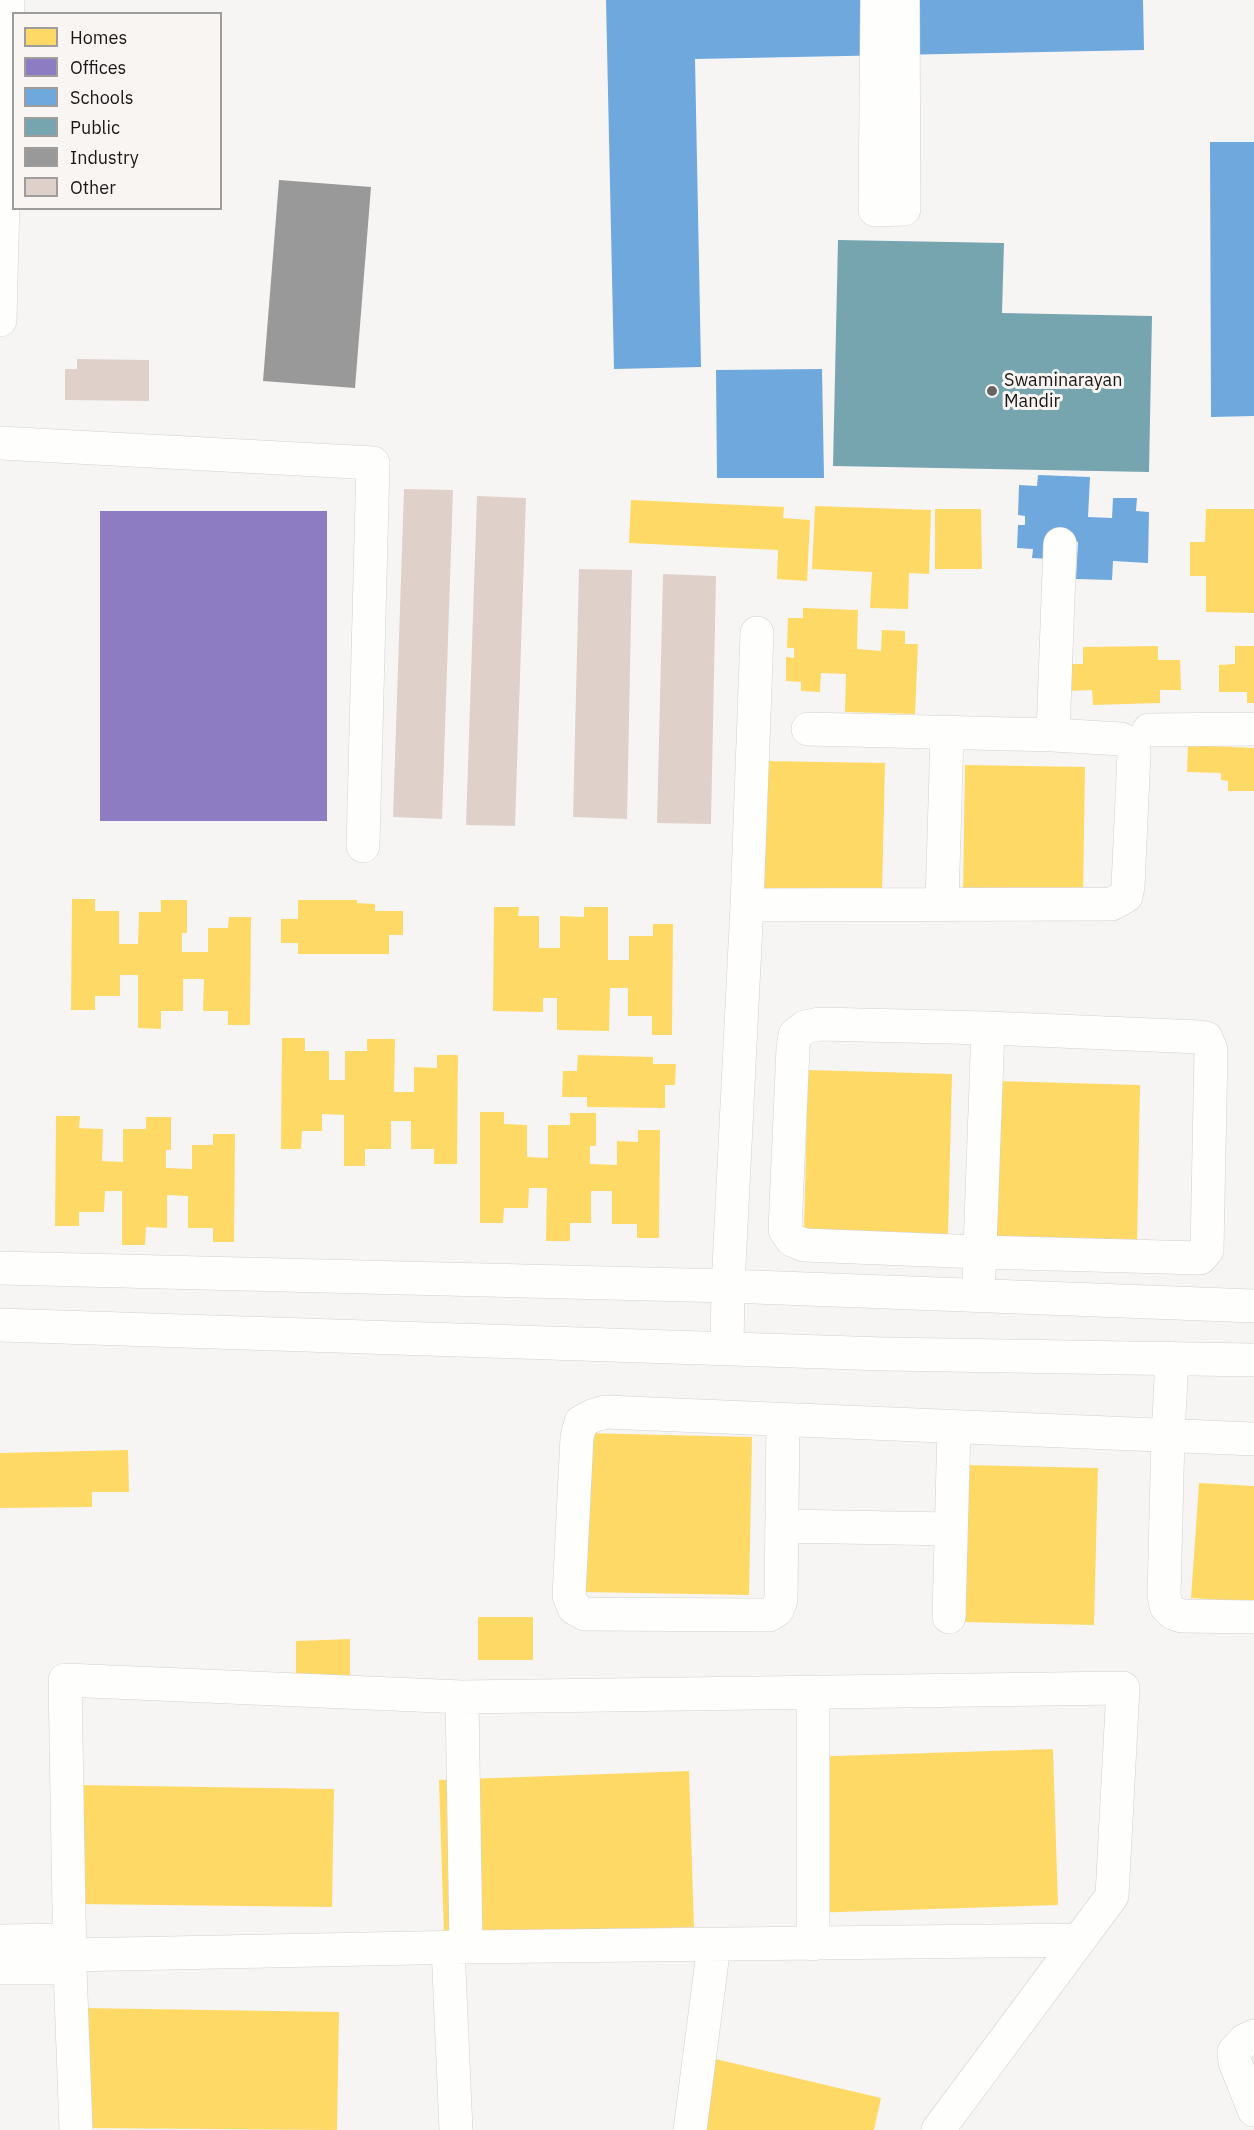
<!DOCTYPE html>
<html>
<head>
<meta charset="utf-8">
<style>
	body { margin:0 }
	#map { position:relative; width:1254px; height:2130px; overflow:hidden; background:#f7f5f4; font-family:"IBM Plex Sans",sans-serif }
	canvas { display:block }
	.legend { position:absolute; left:12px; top:12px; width:210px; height:198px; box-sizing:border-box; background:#f8f5f3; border:2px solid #9f9d9b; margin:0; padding:8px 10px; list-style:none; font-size:18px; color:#191817 }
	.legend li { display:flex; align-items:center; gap:12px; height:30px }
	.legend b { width:30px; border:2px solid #9f9d9b }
</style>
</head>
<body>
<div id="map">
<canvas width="1254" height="2130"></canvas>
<ul class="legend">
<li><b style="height:16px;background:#ffd966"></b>Homes</li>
<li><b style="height:16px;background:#8e7cc3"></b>Offices</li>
<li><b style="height:16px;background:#6fa8dc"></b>Schools</li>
<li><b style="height:16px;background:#76a5af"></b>Public</li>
<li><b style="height:16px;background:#999"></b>Industry</li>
<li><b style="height:16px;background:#dfd1ca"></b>Other</li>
</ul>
</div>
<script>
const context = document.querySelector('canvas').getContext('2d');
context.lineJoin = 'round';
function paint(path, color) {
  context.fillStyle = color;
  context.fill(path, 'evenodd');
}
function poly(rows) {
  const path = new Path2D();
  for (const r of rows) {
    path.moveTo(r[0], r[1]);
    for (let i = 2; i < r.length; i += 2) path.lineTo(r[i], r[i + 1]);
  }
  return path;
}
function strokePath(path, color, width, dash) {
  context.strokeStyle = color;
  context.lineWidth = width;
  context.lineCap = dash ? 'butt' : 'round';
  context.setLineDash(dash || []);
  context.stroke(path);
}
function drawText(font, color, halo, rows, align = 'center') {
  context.font = font + ' "IBM Plex Sans",sans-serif';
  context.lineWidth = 6;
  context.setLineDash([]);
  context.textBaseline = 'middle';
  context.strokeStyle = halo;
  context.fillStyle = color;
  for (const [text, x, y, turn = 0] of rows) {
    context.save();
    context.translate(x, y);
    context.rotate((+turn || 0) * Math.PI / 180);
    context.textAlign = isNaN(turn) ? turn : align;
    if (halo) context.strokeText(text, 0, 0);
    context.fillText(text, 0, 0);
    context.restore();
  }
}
const homes = poly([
	[631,500,784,507,783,518,810,520,807,581,777,579,778,550,629,543],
	[815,506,931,510,929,574,909,573,908,609,870,608,872,572,812,569],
	[935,509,981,509,982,569,935,569],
	[1206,509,1254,509,1254,613,1206,612,1206,576,1190,576,1190,542,1205,542],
	[803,608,858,610,857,649,881,651,882,630,905,631,905,644,918,644,915,714,845,712,846,674,821,673,820,692,801,691,801,682,786,681,786,657,794,658,794,648,787,648,788,618,803,618],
	[1158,646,1158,660,1180,660,1181,690,1160,690,1160,703,1093,705,1092,690,1066,691,1065,664,1083,664,1083,647],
	[1235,646,1254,646,1254,703,1247,703,1247,692,1219,692,1219,665,1235,664],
	[1188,745,1254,748,1254,791,1228,791,1228,781,1221,780,1221,773,1187,772],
	[765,761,885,763,882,893,762,891],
	[965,765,1085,767,1083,898,963,896],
	[72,899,95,899,95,911,119,911,119,944,138,944,139,912,161,912,161,900,187,900,187,933,182,933,182,952,208,952,208,928,228,928,229,917,251,917,250,1025,228,1025,228,1011,203,1011,204,979,183,979,183,1011,161,1011,161,1029,138,1028,138,975,120,975,120,996,95,996,95,1010,71,1010],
	[298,900,357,900,357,903,375,904,375,911,403,911,403,935,389,935,389,954,298,954,298,943,281,943,281,919,298,919],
	[494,907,519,907,518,916,539,916,539,948,560,948,560,916,584,917,584,907,608,907,608,960,629,960,629,936,653,936,653,924,673,924,672,1035,652,1035,652,1016,628,1016,628,988,610,988,609,1031,557,1030,557,998,543,998,543,1012,493,1011],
	[282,1038,305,1038,305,1051,329,1051,329,1080,345,1080,345,1051,367,1051,367,1039,395,1039,394,1092,414,1092,414,1067,437,1068,437,1055,458,1055,457,1164,434,1164,434,1149,411,1149,411,1121,391,1121,391,1149,365,1149,365,1166,344,1166,344,1115,322,1114,322,1131,302,1131,301,1149,281,1149],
	[578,1055,653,1057,653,1064,676,1064,675,1085,665,1085,665,1108,587,1107,587,1097,562,1097,563,1071,577,1071],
	[808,1070,952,1074,948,1235,804,1231],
	[996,1081,1140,1085,1137,1246,993,1242],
	[480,1112,504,1112,504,1124,527,1125,527,1157,548,1158,548,1125,570,1125,570,1113,596,1113,596,1146,590,1146,590,1164,617,1165,617,1141,638,1142,638,1130,660,1130,659,1238,637,1238,637,1224,612,1224,612,1191,591,1191,591,1223,570,1223,570,1241,546,1241,547,1188,529,1188,528,1208,504,1208,503,1223,480,1223],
	[56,1116,80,1116,79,1128,103,1129,102,1161,123,1162,123,1129,146,1129,146,1117,171,1117,171,1150,166,1150,166,1168,192,1169,192,1145,213,1145,213,1134,235,1134,234,1242,213,1242,213,1228,188,1228,188,1196,167,1195,167,1228,146,1227,145,1245,122,1245,122,1191,105,1191,104,1212,79,1212,79,1226,55,1226],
	[584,1433,752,1437,749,1595,581,1592],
	[128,1450,129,1492,92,1492,92,1507,0,1508,0,1453],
	[965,1465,1098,1468,1094,1625,961,1622],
	[1199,1483,1254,1486,1254,1602,1191,1598],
	[478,1617,533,1617,533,1660,478,1660],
	[350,1639,350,1678,296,1679,296,1641],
	[1053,1749,1058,1905,809,1913,803,1757],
	[689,1771,694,1927,444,1936,439,1780],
	[78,1785,334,1789,332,1907,76,1904],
	[83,2008,339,2012,337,2130,81,2128],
	[707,2057,881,2098,874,2130,690,2130]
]);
const offices = poly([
	[100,511,327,511,327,821,100,821]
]);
const schools = poly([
	[606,0,1143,0,1144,50,695,59,701,367,614,369],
	[1210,142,1254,142,1254,416,1211,417],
	[822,369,824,478,717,478,716,370],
	[1038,475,1090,477,1088,517,1112,518,1113,498,1137,498,1136,511,1149,512,1148,563,1113,561,1112,580,1076,579,1078,542,1052,541,1051,559,1032,558,1033,549,1017,548,1018,525,1025,525,1025,516,1018,515,1019,485,1037,486]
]);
const public = poly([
	[838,240,1004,243,1002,313,1152,316,1149,472,833,466]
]);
const industry = poly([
	[279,180,371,187,355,388,263,381]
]);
const building = poly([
	[77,359,149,360,149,401,65,400,65,369,77,369],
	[404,489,453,490,442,819,393,817],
	[477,496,526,498,515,826,466,825],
	[579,569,632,570,627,819,573,817],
	[663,574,716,576,711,824,657,823]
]);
const minor = poly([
	[877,0,875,210,904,209,903,0],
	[0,320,8,0],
	[0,443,373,463,363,846],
	[1149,730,1254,729],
	[1053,735,1060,544],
	[942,904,947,734],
	[747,905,1112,904,1126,896,1128,887,1134,753,1132,745,1127,742,1121,739,1053,735,808,729],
	[819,1024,988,1028,1200,1037,1206,1038,1211,1050,1207,1250,1200,1258,980,1252,804,1245,792,1240,785,1230,793,1048,795,1035,805,1027,819,1024],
	[0,1268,728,1286,1254,1306],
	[979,1275,988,1028],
	[0,1325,885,1354,1254,1360],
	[727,1348,728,1286,747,905,757,633],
	[1172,1358,1168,1436,1164,1595,1166,1606,1173,1613,1182,1616,1254,1617],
	[783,1420,781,1600,777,1610,769,1615,761,1615,585,1614,574,1608,569,1596,577,1437,581,1422,592,1416,605,1412,1254,1439],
	[782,1526,951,1529],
	[949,1617,954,1427],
	[813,1693,813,1944],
	[0,1941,69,1940],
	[448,1947,456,2130],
	[466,1947,1079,1940],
	[71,1955,466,1947,462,1697,1123,1688,1112,1896,938,2130],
	[0,1968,70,1968,76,2130],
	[70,1968,65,1680,462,1697],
	[1254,2036,1245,2040,1234,2052,1235,2062,1254,2110],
	[690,2130,714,1945]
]);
const markers = [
	[992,391,6,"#676564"]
];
const poiNames = [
	["Swaminarayan",1004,381],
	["Mandir",1004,402]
];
paint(homes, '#ffd966');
paint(offices, '#8e7cc3');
paint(schools, '#6fa8dc');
paint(public, '#76a5af');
paint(industry, '#999');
paint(building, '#dfd1ca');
strokePath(minor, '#d1d0cf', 34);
strokePath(minor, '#fefefd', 33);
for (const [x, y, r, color] of markers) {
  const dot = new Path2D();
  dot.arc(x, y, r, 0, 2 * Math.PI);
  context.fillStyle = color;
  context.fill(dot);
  strokePath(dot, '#f8f5f3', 2);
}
drawText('18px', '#191817', '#f8f5f3', poiNames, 'left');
</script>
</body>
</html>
